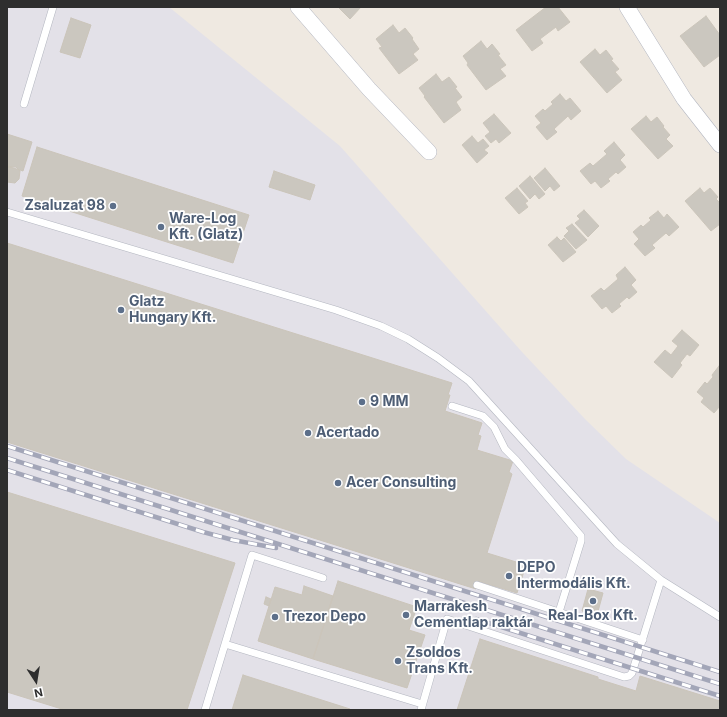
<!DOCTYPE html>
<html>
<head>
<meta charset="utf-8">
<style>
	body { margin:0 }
	#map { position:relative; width:727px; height:717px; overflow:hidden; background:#efe9e1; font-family:Inter,sans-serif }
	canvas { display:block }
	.frame { position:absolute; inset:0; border:8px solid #2e2e2e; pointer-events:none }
	.north { position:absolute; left:16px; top:661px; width:40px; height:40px; -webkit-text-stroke:3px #fff; paint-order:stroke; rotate:168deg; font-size:11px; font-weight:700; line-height:16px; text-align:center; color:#2e2e2e }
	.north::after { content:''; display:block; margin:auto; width:14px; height:18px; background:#2e2e2e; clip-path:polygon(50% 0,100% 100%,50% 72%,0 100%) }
</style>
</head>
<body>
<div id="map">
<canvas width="727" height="717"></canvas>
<div class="frame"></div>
<div class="north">N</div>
</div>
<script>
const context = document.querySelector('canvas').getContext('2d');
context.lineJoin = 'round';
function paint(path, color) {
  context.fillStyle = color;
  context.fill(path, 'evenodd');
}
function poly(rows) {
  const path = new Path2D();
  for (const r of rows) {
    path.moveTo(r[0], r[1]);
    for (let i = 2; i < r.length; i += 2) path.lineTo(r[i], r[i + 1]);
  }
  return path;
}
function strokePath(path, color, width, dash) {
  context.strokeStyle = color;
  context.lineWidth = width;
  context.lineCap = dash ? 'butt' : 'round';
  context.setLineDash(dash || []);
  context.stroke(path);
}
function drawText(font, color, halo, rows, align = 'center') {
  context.font = font + ' Inter,sans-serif';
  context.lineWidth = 3.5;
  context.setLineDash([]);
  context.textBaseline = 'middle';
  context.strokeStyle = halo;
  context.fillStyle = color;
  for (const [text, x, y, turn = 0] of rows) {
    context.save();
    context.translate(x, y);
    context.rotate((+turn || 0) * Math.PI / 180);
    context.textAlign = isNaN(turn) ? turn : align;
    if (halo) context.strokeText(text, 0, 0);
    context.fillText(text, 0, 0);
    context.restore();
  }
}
const industrial = poly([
	[7,7,169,7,340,146,522,352,585,419,626,459,720,523,720,710,7,710]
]);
const building = poly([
	[338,7,361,7,350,19,338,7],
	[546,7,558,7,570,22,558,31,556,27,540,39,543,43,532,51,516,30,546,7],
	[706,16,720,35,720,55,704,67,680,36,706,16],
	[71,18,91,25,80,58,60,52,71,18],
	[393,25,399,33,405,28,413,38,412,39,419,49,413,54,418,60,399,74,379,48,382,47,376,39,393,25],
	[481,41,487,49,492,44,500,54,498,55,506,65,500,69,506,76,486,90,467,65,468,63,463,56,481,41],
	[595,49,600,55,606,50,613,59,611,60,619,69,615,72,622,80,607,93,580,62,595,49],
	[436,74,442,82,449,77,457,87,455,88,462,97,456,102,461,110,444,123,424,97,425,96,419,88,436,74],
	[560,94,566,101,570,98,581,111,571,120,568,116,554,129,557,132,547,140,536,127,541,123,535,116,543,109,545,111,553,104,551,102,560,94],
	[494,114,511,133,499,143,496,139,491,143,485,136,490,132,483,123,494,114],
	[646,116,651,122,657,117,664,126,663,127,670,135,666,139,673,146,658,159,631,129,646,116],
	[7,134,32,142,23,171,7,166,7,134],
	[472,136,478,143,483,139,489,146,484,150,488,153,477,163,462,145,472,136],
	[614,142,625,155,620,160,626,167,618,174,616,172,608,179,610,181,601,188,595,181,591,184,580,171,590,163,593,166,607,154,604,151,614,142],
	[37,147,249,215,233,263,22,196,37,147],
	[10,167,16,167,20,171,19,179,15,183,7,182,7,168,10,167],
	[545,168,560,186,554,191,550,186,545,191,534,178,545,168],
	[274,171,315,185,310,200,269,187,274,171],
	[530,176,545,194,539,199,535,194,530,199,519,186,530,176],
	[517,188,528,201,525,203,528,207,519,214,505,198,517,188],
	[700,188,704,193,710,188,718,197,716,199,720,203,720,224,711,231,685,201,700,188],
	[584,210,599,226,588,237,575,223,580,219,577,216,584,210],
	[658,211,664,218,667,214,679,227,669,236,666,233,652,245,655,248,645,256,634,244,639,239,633,232,641,225,643,227,651,220,649,218,658,211],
	[572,224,587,240,576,249,564,236,569,231,566,228,572,224],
	[557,237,561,241,564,238,576,252,563,262,548,245,557,237],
	[7,243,452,383,448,395,450,395,445,411,482,423,478,435,481,436,477,450,513,461,509,472,512,474,487,553,526,565,517,593,478,581,476,589,7,442,7,243],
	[625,267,636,280,631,285,637,292,629,299,627,297,619,304,621,306,612,313,606,306,602,309,591,296,601,288,604,291,618,279,616,275,625,267],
	[682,330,699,345,690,356,687,354,680,363,682,365,672,378,654,362,665,350,671,355,678,346,672,341,682,330],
	[719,366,720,406,714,413,701,402,704,398,697,392,705,382,707,384,713,377,712,375,719,366],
	[7,492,235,563,187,710,65,710,7,692,7,492],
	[338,581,417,607,409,630,425,635,407,688,313,659,338,581],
	[304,586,333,596,313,659,258,641,275,587,302,595,304,586],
	[588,589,603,593,597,615,582,611,588,589],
	[266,597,271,599,269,606,264,604,266,597],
	[480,639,598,677,598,679,636,691,640,676,720,701,720,710,457,710,480,639],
	[243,675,350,709,349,710,232,710,243,675]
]);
const service = poly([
	[24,104,53,7],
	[7,212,336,310,381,326,408,339,438,358,469,381,617,544,661,580,720,617],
	[452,406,483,416,494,427,505,449,516,460,581,536,581,541,559,612],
	[477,585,643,640],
	[225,644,422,704],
	[205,710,252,555,323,578],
	[421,710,447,619,624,677,629,676,632,673,661,580]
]);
const minor = poly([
	[298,7,369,89,429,152],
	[627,7,684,99,720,145]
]);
const rail = poly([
	[7,446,720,672],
	[7,458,720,684],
	[7,470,203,532,233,540,276,548],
	[476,619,720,696]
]);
const markers = [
	[113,206,4,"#5c6f8a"],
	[161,227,4,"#5c6f8a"],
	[121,310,4,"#5c6f8a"],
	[362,402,4,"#5c6f8a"],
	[308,433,4,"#5c6f8a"],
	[338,483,4,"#5c6f8a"],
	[509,576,4,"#5c6f8a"],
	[593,601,4,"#5c6f8a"],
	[406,615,4,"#5c6f8a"],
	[275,617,4,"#5c6f8a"],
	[398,661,4,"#5c6f8a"]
];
const serviceNames = [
	["Zsaluzat 98",105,206,"right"],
	["Ware-Log",169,219],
	["Kft. (Glatz)",169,235],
	["Glatz",129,302],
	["Hungary Kft.",129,318],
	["9 MM",370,402],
	["Acertado",316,433],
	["Acer Consulting",346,483],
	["DEPO",517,568],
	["Intermodális Kft.",517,584],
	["Marrakesh",414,607],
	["Cementlap raktár",414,623],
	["Real-Box Kft.",593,616,"center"],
	["Trezor Depo",283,617],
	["Zsoldos",406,653],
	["Trans Kft.",406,669]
];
paint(industrial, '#e3e1e8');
paint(building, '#cbc7bf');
strokePath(building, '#cbc5ba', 1);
strokePath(service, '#b4b7c1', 8);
strokePath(minor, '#b4b7c1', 16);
strokePath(service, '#fff', 7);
strokePath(minor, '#fff', 15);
strokePath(rail, '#a3a6b8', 4.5);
strokePath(rail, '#fff', 3, [9]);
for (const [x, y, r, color] of markers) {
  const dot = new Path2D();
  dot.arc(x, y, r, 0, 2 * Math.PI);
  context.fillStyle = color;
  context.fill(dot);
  strokePath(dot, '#fff', 1.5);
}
drawText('bold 14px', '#4e5e75', '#fff', serviceNames, 'left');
</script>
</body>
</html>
